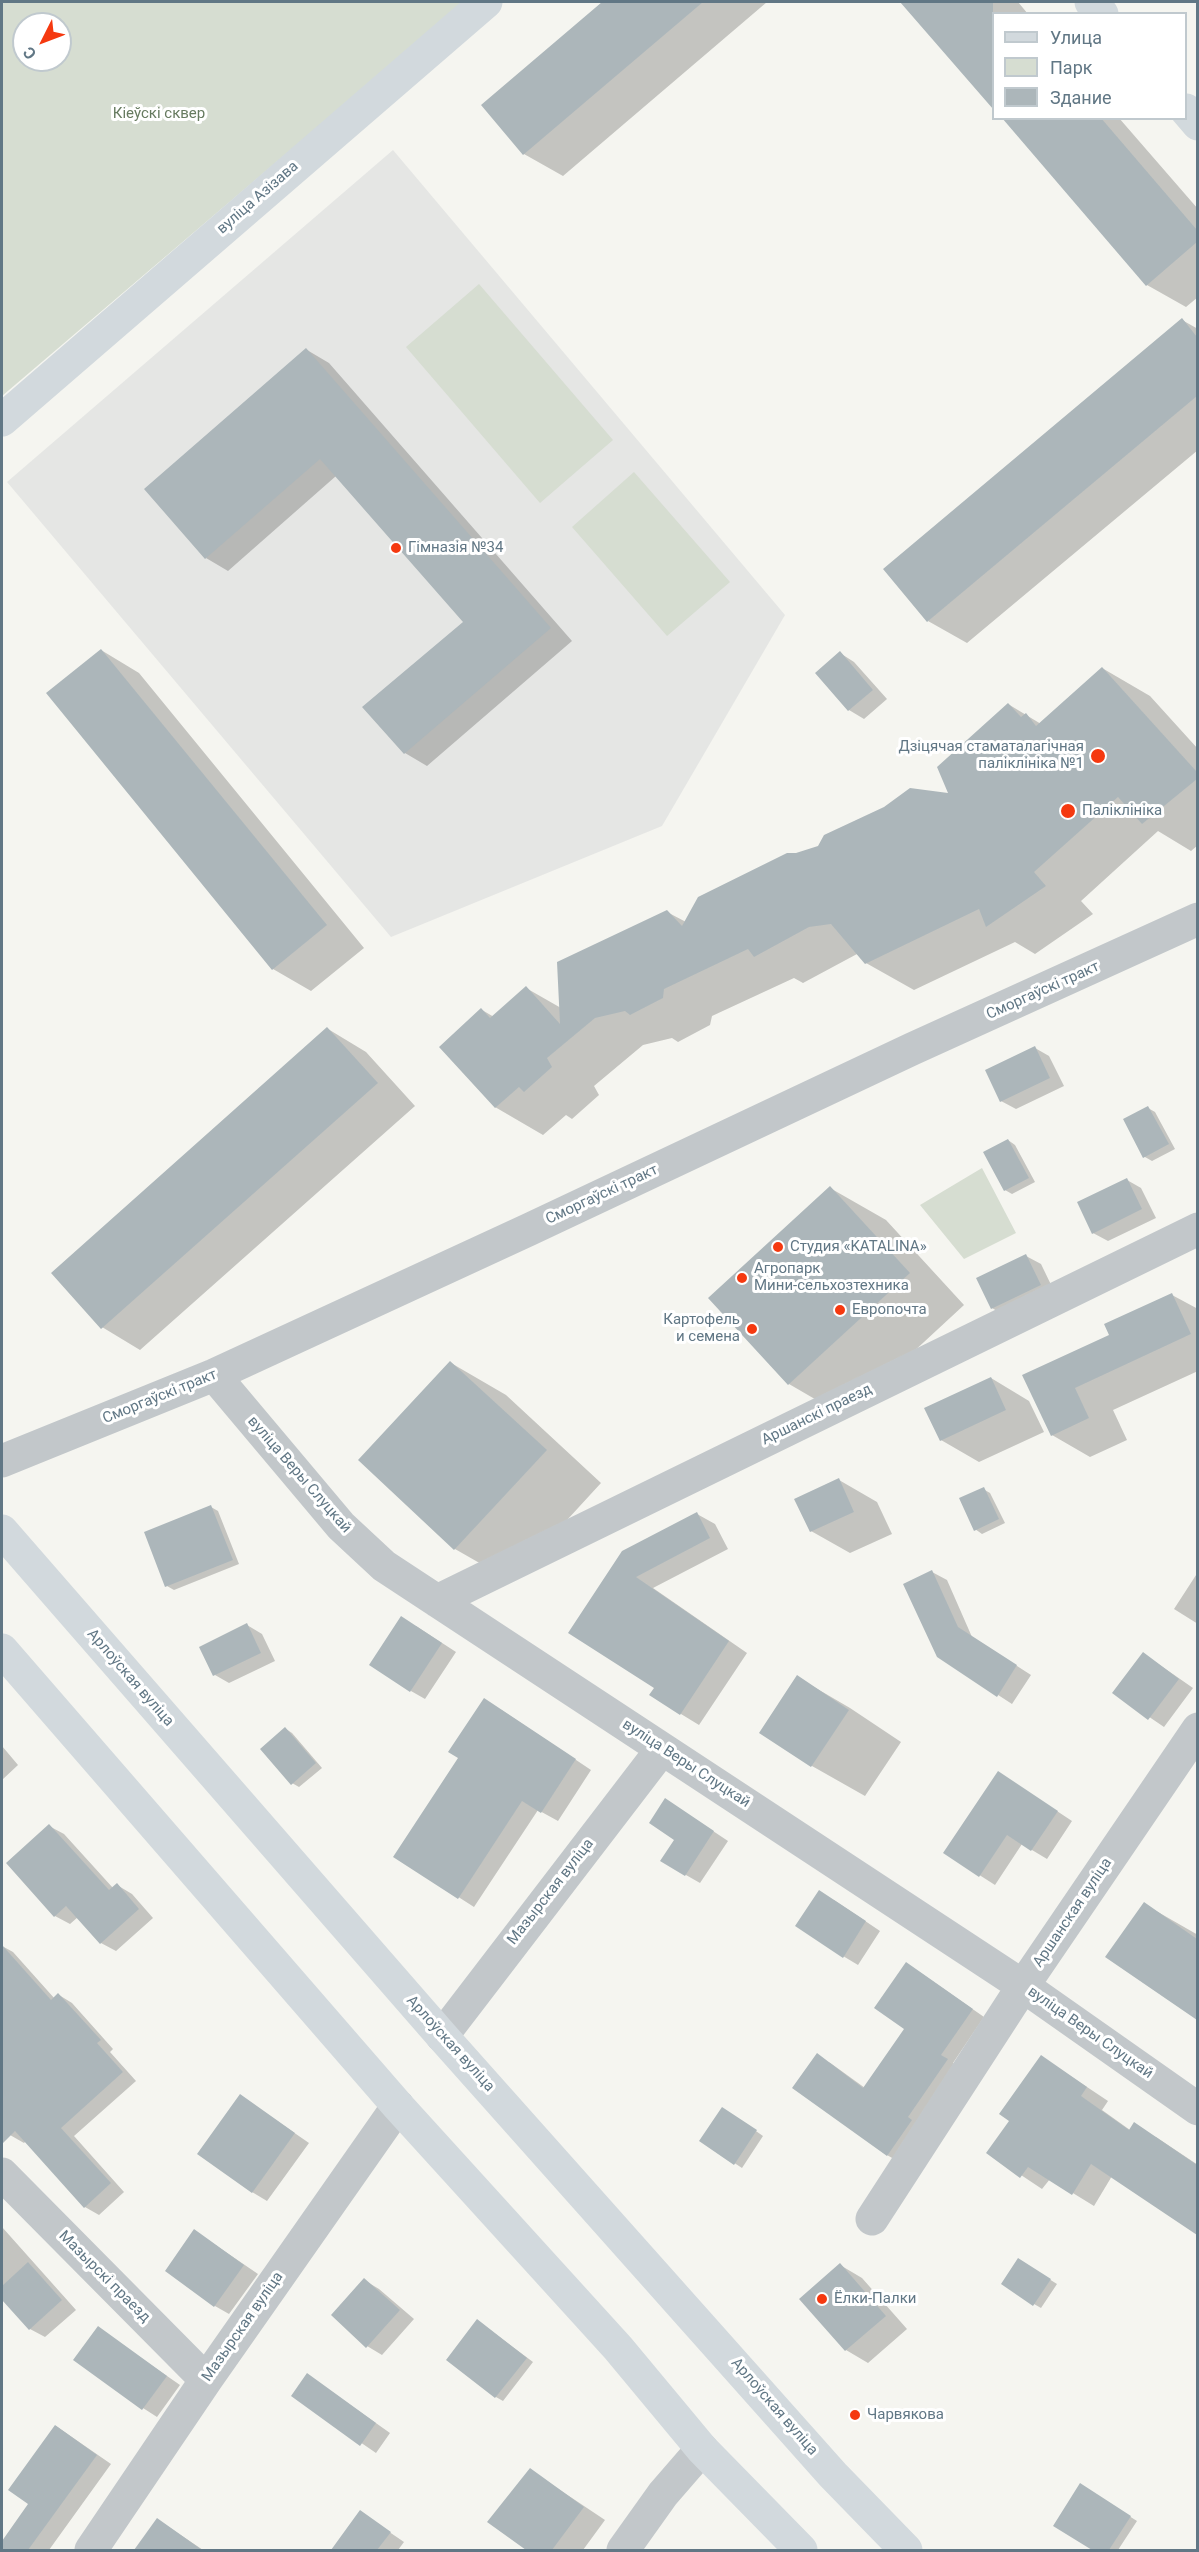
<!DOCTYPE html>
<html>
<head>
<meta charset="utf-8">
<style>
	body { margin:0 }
	#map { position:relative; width:1199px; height:2552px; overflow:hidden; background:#f5f5f0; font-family:Roboto,sans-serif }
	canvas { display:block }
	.frame { position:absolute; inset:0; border:3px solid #617785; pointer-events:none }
	.legend { position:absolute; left:992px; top:12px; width:195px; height:108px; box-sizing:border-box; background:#fff; border:2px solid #c0c9ce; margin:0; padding:8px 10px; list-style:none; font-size:18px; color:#617785 }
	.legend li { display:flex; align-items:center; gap:12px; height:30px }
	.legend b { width:30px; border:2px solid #c0c9ce }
	.north { position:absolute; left:12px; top:12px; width:60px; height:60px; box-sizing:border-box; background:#fff; border:2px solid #c0c9ce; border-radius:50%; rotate:228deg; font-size:16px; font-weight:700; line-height:24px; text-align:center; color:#617785 }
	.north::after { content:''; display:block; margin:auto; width:21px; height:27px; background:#f53910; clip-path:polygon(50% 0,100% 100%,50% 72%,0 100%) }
</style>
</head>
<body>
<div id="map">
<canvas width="1199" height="2552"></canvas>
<div class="frame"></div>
<ul class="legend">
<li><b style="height:8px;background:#d2d9dd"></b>Улица</li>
<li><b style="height:16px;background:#d6ddd1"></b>Парк</li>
<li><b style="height:16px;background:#acb6ba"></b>Здание</li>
</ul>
<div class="north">С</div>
</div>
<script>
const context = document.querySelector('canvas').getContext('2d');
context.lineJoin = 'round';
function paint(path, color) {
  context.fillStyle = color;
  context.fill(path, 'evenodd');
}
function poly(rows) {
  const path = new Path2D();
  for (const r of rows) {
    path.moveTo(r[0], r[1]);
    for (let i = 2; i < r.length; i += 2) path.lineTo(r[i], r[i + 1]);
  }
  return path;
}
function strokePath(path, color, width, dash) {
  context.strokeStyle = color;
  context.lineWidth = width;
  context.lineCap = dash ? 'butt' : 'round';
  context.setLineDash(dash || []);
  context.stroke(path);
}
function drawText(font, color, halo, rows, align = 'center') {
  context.font = font + ' Roboto,sans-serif';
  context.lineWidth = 6;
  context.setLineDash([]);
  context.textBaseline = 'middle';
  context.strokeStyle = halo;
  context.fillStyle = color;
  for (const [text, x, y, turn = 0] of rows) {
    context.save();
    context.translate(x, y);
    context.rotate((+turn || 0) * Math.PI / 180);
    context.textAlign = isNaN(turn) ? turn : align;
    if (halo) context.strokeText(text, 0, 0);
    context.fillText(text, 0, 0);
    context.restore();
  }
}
const built = poly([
	[393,150,785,615,662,826,391,937,7,482]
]);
const green = poly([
	[2,2,464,2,2,396],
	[24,24,60,24,60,60,24,60],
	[479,284,613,440,540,503,406,347],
	[634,472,730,582,667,636,572,527],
	[982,1168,1016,1233,964,1259,920,1205]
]);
const shadow = poly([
	[604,2,767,2,563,176,524,154,483,105],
	[902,2,1018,2,1028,14,994,14,994,107],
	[1003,118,1119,118,1198,209,1198,297,1186,307,1147,285],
	[1182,320,1198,329,1198,450,967,643,928,621],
	[307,350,329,363,572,641,427,766,405,753,364,707,466,622,336,476,228,571,206,558],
	[101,650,139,673,364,948,311,991,273,969],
	[840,653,854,662,887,699,864,719,849,710,817,673],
	[1102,668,1150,696,1198,749,1198,845,1191,851,1158,831,1081,901,1093,914,1035,954,1015,942,914,990,866,963,857,954,803,983,794,978,712,1016,710,1025,678,1042,672,1038,643,1045,594,1086,599,1095,572,1119,566,1115,543,1135,495,1107,482,1010,494,1017,526,988,561,1008,667,912,686,922,797,855,951,794,1008,704,1041,724],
	[328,1029,366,1052,415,1106,140,1350,102,1327],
	[1035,1048,1049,1056,1064,1086,1016,1109,1001,1101],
	[1148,1108,1155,1112,1175,1149,1152,1161,1145,1157],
	[1008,1140,1015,1145,1035,1182,1012,1194,1005,1190],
	[1127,1180,1141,1188,1156,1218,1108,1241,1093,1233],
	[830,1188,886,1220,964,1305,844,1416,789,1384],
	[1026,1256,1041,1264,1055,1293,1007,1317,992,1308],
	[1172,1295,1198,1309,1198,1371,1113,1410,1127,1440,1090,1457,1052,1435,1024,1376,1111,1336],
	[451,1363,506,1395,601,1483,511,1581,455,1549],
	[991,1378,1029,1401,1044,1432,979,1462,941,1440],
	[839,1480,877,1502,892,1534,850,1553,811,1531],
	[983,1489,990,1493,1005,1523,982,1534,975,1529],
	[211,1507,218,1511,239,1564,174,1590,167,1586],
	[697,1514,715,1524,728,1549,653,1588,747,1653,699,1725,681,1714,656,1688,570,1632],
	[932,1572,947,1580,972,1637,1031,1675,1012,1704,938,1656],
	[1198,1572,1198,1624,1174,1609],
	[247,1625,262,1634,275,1661,229,1683,215,1675],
	[416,1626,456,1652,425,1699,411,1691],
	[1144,1654,1193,1688,1164,1727,1114,1693],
	[797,1677,850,1708,901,1742,865,1796,812,1766,761,1732],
	[500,1709,591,1770,558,1821,538,1810,474,1907,396,1857],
	[286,1729,292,1733,322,1768,299,1787,292,1783],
	[2,1746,18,1765,2,1780],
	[1013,1782,1072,1821,1047,1859,1022,1844,995,1885,945,1853],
	[680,1809,728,1841,700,1883,686,1875,676,1839],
	[49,1826,64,1834,113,1888,117,1885,132,1894,153,1918,116,1951,101,1943,78,1917,70,1924,55,1916,8,1863],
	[834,1900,880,1931,858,1965,843,1956],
	[1144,1904,1198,1935,1198,2018,1107,1956],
	[2,1946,13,1952,55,1999,59,1995,72,2003,113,2049,110,2052,136,2081,74,2136,124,2192,99,2215,85,2207,26,2141,24,2143,10,2135,2,2125,2,2050,30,2025,2,1993],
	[918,1971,984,2017,953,2063,959,2067,899,2162,887,2155,829,2062,865,2088,906,2028],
	[1042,2057,1108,2101,1102,2110,1130,2130,1156,2137,1198,2165,1198,2233,1112,2176,1094,2206,1050,2179,1042,2189,988,2153,1011,2120],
	[241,2096,309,2143,267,2201,252,2192],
	[730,2113,763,2136,742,2168,701,2141],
	[2,2227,76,2310,45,2337,30,2329,2,2297],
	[195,2231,258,2274,229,2314,215,2306],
	[1025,2264,1057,2284,1041,2308,1034,2304],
	[840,2265,862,2278,907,2329,868,2363,846,2350,801,2299],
	[364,2280,379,2289,414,2319,382,2355,367,2346],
	[478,2321,533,2362,503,2401,496,2397],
	[98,2328,180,2385,157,2417,143,2408],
	[308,2375,390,2433,376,2453,293,2396],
	[56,2426,111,2464,49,2550,2,2550,2,2544,30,2504],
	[530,2470,605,2520,583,2550,529,2550,489,2521],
	[1080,2485,1137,2521,1118,2550,1094,2550,1055,2526],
	[360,2512,404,2542,398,2550,332,2550],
	[158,2520,172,2529,203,2550,136,2550]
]);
const building = poly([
	[602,2,703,2,523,155,481,105],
	[900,2,993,2,993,109],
	[1002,118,1101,118,1197,230,1197,242,1146,286],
	[1182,318,1197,337,1197,396,927,622,883,569],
	[306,348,551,628,404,754,362,707,463,622,320,459,205,559,144,489],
	[101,649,327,925,272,970,46,693],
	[840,651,873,690,848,711,815,673],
	[1102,667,1197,772,1197,779,1142,824,1118,797,1034,872,1046,886,986,927,979,909,865,964,831,924,809,927,754,957,748,949,664,989,663,998,630,1015,625,1011,595,1018,547,1058,552,1067,524,1092,519,1087,495,1108,439,1047,481,1008,490,1018,526,986,560,1024,557,962,667,910,682,926,698,897,787,853,796,853,818,846,824,835,884,807,910,788,948,793,937,767,1008,703,1021,717,1026,713,1036,726],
	[327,1027,378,1083,101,1329,51,1273],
	[1035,1046,1050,1078,1000,1102,985,1070],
	[1148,1106,1169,1144,1143,1158,1123,1119],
	[1008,1139,1029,1178,1004,1191,983,1152],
	[1127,1178,1142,1209,1092,1234,1077,1202],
	[830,1186,910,1273,788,1385,708,1298],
	[1026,1254,1041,1285,991,1309,976,1278],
	[1172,1293,1191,1334,1075,1388,1089,1418,1051,1436,1022,1375,1109,1335,1104,1324],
	[450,1361,547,1450,454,1550,358,1460],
	[991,1377,1006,1410,940,1441,924,1408],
	[839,1478,854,1512,810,1532,794,1499],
	[984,1487,999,1519,974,1531,959,1498],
	[211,1505,233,1560,165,1587,144,1532],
	[697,1512,710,1538,636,1577,729,1641,680,1715,649,1695,654,1688,568,1633,622,1551],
	[932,1570,958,1627,1017,1665,997,1697,937,1657,903,1584],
	[401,1616,442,1643,410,1692,369,1665],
	[247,1623,261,1653,213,1676,199,1647],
	[1143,1652,1179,1679,1148,1720,1112,1693],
	[797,1675,849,1710,811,1767,759,1733],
	[484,1698,576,1759,541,1813,522,1801,458,1899,393,1857,458,1758,448,1752],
	[285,1727,316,1763,291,1785,260,1749],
	[998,1771,1058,1811,1031,1851,1007,1835,979,1877,943,1853],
	[665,1798,714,1831,685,1876,660,1861,674,1840,649,1823],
	[49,1824,109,1890,117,1883,139,1909,100,1944,66,1906,54,1917,6,1863],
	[819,1890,866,1921,843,1958,795,1926],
	[1144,1902,1197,1939,1197,2020,1105,1957],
	[2,1945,51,2000,58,1993,101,2040,97,2043,123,2072,61,2128,111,2183,84,2208,15,2131,2,2144],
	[906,1962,973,2009,941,2055,948,2059,908,2117,912,2120,887,2156,792,2088,817,2053,863,2088,904,2029,874,2008],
	[1041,2055,1087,2087,1081,2096,1129,2130,1134,2122,1197,2165,1197,2235,1091,2164,1072,2195,1028,2167,1020,2178,986,2153,1009,2121,999,2114],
	[240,2094,295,2133,252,2193,197,2154],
	[722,2107,757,2130,734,2165,699,2141],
	[194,2229,244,2265,214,2307,165,2271],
	[1018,2258,1051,2279,1033,2306,1001,2284],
	[28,2262,62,2300,29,2330,2,2300,2,2286],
	[840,2263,886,2316,845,2351,799,2299],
	[364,2278,400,2310,366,2348,331,2315],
	[477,2319,527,2358,495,2398,446,2360],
	[98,2326,167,2376,142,2410,73,2360],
	[307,2373,376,2423,360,2446,291,2396],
	[55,2425,97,2455,28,2550,2,2550,2,2541,28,2504,8,2490],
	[530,2468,584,2507,552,2550,526,2550,487,2522],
	[1080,2483,1131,2516,1109,2550,1092,2550,1053,2526],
	[360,2510,391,2532,377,2550,331,2550],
	[157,2518,202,2550,134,2550]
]);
const street = poly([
	[214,1375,341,1526,384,1566,1023,1986,1198,2109],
	[2,1461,214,1375,528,1230,912,1049,1198,919],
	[437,1601,1198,1229],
	[442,2036,662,1749],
	[2,2174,206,2380],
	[872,2219,1023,1986,1198,1729],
	[91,2550,206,2380,398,2106],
	[623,2550,663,2494,702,2449]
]);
const secondary = poly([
	[1091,2,1102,14],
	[1186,110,1198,124],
	[2,420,486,2]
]);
const primary = poly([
	[2,1531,442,2036,833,2475,906,2550],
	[2,1650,398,2106,618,2348,702,2449,801,2550]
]);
const markers = [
	[396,548,6,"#f53910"],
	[1098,756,8,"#f53910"],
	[1068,811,8,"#f53910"],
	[778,1247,6,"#f53910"],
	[742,1278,6,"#f53910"],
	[840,1310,6,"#f53910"],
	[752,1329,6,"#f53910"],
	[822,2299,6,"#f53910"],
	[855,2415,6,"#f53910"]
];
const parkNames = [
	["Кіеўскі сквер",159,114]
];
const streetNames = [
	["вуліца Азізава",258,198,-41],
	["Сморгаўскі тракт",1043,991,-24],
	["Сморгаўскі тракт",602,1195,-25],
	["Сморгаўскі тракт",160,1397,-22],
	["Аршанскі праезд",817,1415,-26],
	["вуліца Веры Слуцкай",299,1475,49],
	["Арлоўская вуліца",130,1678,49],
	["вуліца Веры Слуцкай",686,1764,33],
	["Мазырская вуліца",551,1892,-52],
	["Аршанская вуліца",1073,1913,-56],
	["вуліца Веры Слуцкай",1090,2033,35],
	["Арлоўская вуліца",450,2044,48],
	["Мазырскі праезд",104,2277,45],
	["Мазырская вуліца",243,2327,-55],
	["Арлоўская вуліца",774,2407,49]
];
const poiNames = [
	["Гімназія №34",408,548],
	["Дзіцячая стаматалагічная",1084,747,"right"],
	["паліклініка №1",1084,764,"right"],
	["Паліклініка",1082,811],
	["Студия «KATALINA»",790,1247],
	["Агропарк",754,1269],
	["Мини-сельхозтехника",754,1286],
	["Европочта",852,1310],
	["Картофель",740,1320,"right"],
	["и семена",740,1337,"right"],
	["Ёлки-Палки",834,2299],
	["Чарвякова",867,2415]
];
paint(built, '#e5e6e4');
paint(green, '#d6ddd1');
paint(shadow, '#0003');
paint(building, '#acb6ba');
strokePath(street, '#c2c7ca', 33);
strokePath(secondary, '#d2d9dd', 33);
strokePath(primary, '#d2d9dd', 33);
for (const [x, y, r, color] of markers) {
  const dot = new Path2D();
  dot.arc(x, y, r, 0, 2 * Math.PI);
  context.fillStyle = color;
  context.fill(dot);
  strokePath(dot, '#fff', 2);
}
drawText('15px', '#677b60', '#fff', parkNames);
drawText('15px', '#617785', '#fff', streetNames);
drawText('15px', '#617785', '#fff', poiNames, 'left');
</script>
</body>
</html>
